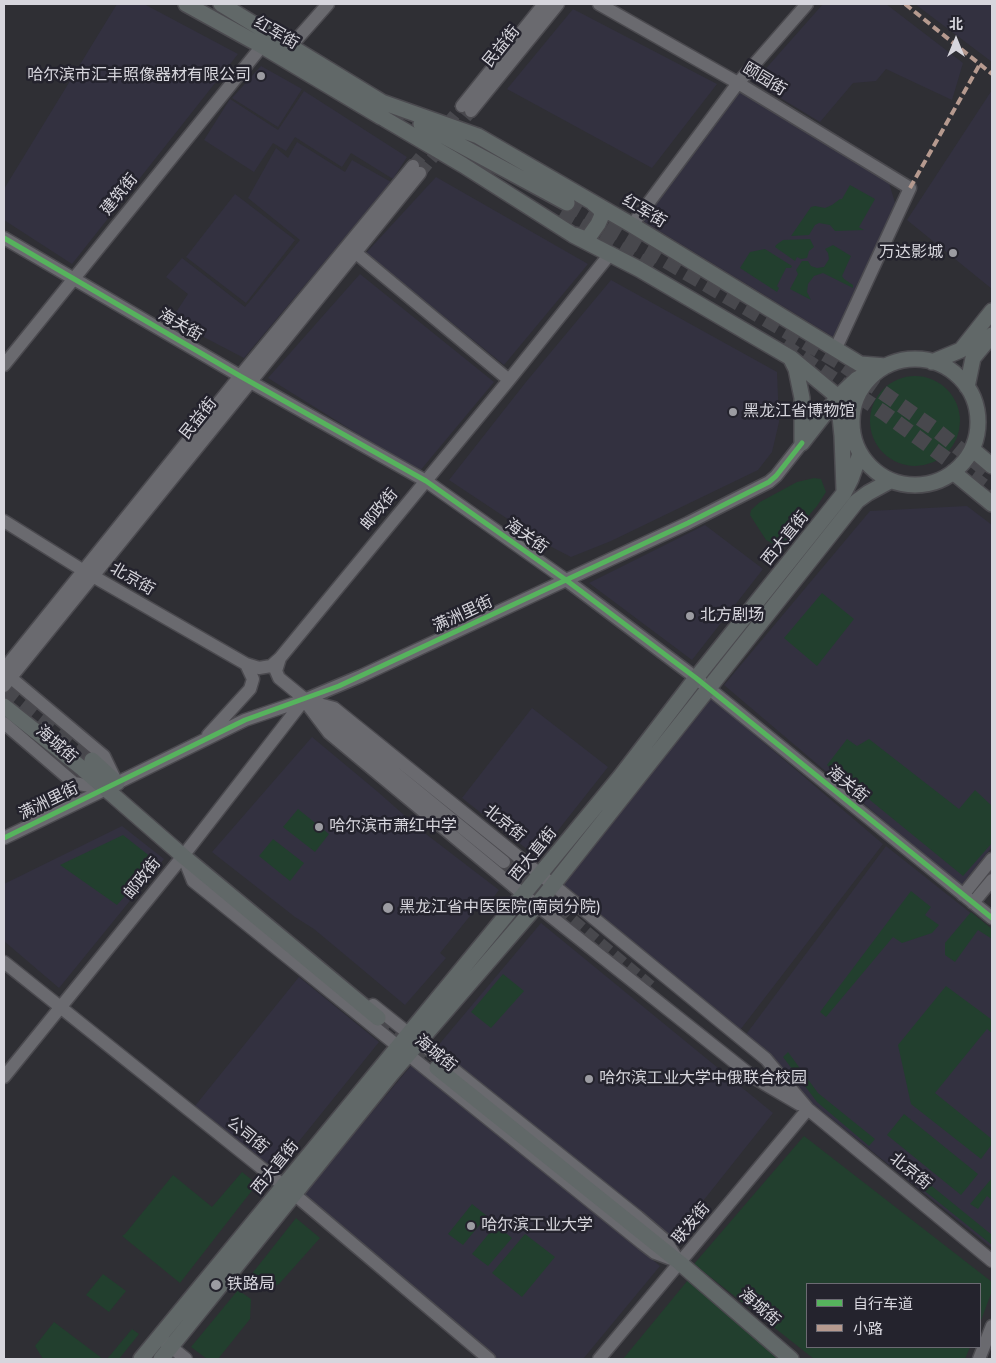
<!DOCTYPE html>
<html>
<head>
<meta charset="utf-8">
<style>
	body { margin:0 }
	#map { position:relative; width:996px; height:1363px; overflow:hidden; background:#2f2f34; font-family:"Nunito Sans","Noto Sans SC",sans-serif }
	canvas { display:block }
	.frame { position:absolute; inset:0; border:5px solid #d7d6dd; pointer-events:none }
	.legend { position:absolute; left:806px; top:1283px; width:175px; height:65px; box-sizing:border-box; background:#24232d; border:1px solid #6c6b73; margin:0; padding:6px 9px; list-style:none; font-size:15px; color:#d7d6dd }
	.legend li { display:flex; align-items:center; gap:10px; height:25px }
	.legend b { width:25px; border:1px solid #6c6b73 }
	.north { position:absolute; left:931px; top:15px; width:50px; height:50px; -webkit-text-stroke:4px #24232d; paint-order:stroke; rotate:0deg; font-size:14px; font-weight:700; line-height:20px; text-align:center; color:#d7d6dd }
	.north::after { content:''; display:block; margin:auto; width:18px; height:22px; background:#d7d6dd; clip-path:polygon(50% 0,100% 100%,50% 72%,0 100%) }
</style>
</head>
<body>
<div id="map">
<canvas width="996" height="1363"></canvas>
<div class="frame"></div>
<ul class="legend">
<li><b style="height:6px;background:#56b35d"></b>自行车道</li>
<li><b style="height:6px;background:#b69a8f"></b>小路</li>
</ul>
<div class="north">北</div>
</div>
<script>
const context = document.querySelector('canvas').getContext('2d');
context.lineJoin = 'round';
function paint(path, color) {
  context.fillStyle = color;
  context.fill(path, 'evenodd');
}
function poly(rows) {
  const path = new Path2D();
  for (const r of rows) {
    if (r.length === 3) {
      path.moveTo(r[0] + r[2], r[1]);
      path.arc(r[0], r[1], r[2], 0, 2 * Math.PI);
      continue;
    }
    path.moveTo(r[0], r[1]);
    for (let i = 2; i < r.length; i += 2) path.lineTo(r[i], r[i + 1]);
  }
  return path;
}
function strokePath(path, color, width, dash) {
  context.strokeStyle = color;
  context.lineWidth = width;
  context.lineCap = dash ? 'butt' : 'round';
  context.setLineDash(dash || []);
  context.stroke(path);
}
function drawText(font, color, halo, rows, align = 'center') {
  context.font = font + ' "Nunito Sans","Noto Sans SC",sans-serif';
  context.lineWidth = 5;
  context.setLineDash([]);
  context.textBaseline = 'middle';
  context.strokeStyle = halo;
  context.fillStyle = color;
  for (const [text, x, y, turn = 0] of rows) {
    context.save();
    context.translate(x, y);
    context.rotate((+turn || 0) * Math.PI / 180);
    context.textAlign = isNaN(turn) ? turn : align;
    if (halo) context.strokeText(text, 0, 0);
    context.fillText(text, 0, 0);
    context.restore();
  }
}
const built = poly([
	[117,4,144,4,238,54,72,264,4,220,4,189],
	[823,4,886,4,963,63,952,100,886,69,876,81,853,83,820,122,754,82],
	[915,4,992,4,992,62],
	[573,9,717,84,652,168,507,89],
	[261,66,302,89,278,127,232,98],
	[992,90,992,289,907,220],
	[304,91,407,157,393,179,351,153,342,167,295,137,286,151,273,143,254,172,204,140,230,99,278,130],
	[740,91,889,183,896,206,835,338,643,221],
	[297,142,345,172,352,160,391,182,244,358,171,320,188,294,166,277,182,258,245,307,300,240,248,198,276,148,288,158],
	[436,177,588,264,504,365,366,253],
	[235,194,295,240,246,303,186,257],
	[360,274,494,382,419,472,268,378],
	[611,280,777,372,779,422,772,452,758,470,611,541,571,557,544,543,449,480,526,382],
	[967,506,992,525,992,847,961,886,724,685,870,511],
	[705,525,763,569,692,660,589,583],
	[710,697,883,844,740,1030,560,883],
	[532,708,608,767,537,857,462,798],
	[312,737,378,792,422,831,499,890,489,903,483,900,440,953,446,958,405,1005,314,929,295,917,212,852],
	[122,826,164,859,59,988,4,941,4,884],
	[886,846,992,930,992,1248,739,1044],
	[541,923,773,1113,672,1240,436,1048],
	[299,977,379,1042,275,1171,195,1106],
	[415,1061,660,1266,583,1359,495,1359,307,1207,305,1192]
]);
const green = poly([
	[850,185,875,199,859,227,864,230,835,231,830,225,819,223,815,225,809,235,791,236,811,207,815,206,825,208,832,205,840,199,842,199],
	[810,239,814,247,809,251,807,258,801,259,797,257,795,261,775,247,776,245,783,240],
	[833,245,851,256,842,276,844,279,853,285,853,288,823,273,814,276,808,284,807,292,811,300,790,289,798,274,796,270,802,261,808,261,811,266,817,268,824,267,829,259,828,253,825,249],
	[765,249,792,266,791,268,786,268,777,286,779,288,777,292,740,268,750,252],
	[915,421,45],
	[814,478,821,479,826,492,817,506,788,539,781,543,774,544,766,540,750,515,751,510,760,502,797,482],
	[822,593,854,619,817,666,784,638],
	[847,739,857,746,869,739,959,809,975,790,992,806,992,843,963,876,827,765],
	[298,809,329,834,315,852,283,827],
	[123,835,156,861,117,905,60,865],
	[273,839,304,863,290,881,259,856],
	[911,891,931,907,925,915,939,925,932,933,902,943,893,937,826,1017,820,1012],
	[971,912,992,929,992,939,978,930,955,962,945,955,945,943],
	[503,974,524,991,491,1028,471,1012],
	[946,986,992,1020,992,1033,987,1029,935,1093,992,1139,992,1144,981,1159,911,1104,898,1045],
	[788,1052,818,1093,875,1139,869,1146,817,1102,783,1057],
	[904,1114,978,1174,961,1195,887,1135],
	[804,1136,992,1282,992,1291,980,1323,980,1284,807,1284,807,1347,970,1347,965,1359,814,1359,694,1264],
	[906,1165,992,1235,992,1245,901,1172],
	[242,1172,257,1184,180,1283,122,1236,125,1234,173,1175,212,1207],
	[992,1178,992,1200,987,1196,978,1209,970,1204],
	[472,1204,487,1216,463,1245,448,1234],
	[296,1218,320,1238,279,1284,260,1291,247,1280],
	[496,1225,512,1238,488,1266,472,1254],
	[525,1234,555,1257,522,1297,492,1273],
	[103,1274,126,1291,109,1312,86,1295],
	[688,1280,783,1359,623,1359],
	[238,1290,251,1299,250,1319,218,1359,207,1359,191,1347],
	[54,1322,103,1359,43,1359,35,1346],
	[132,1329,139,1334,119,1359,107,1359]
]);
const secondaryTunnel = poly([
	[413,166,462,106],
	[420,173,471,111],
	[504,862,653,988]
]);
const primaryTunnel = poly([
	[567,203,842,364,935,429,992,475],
	[560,214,658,271],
	[783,345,884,413,992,492],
	[4,690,92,760],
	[378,1018,437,1068]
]);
const secondary = poly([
	[599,4,738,83,910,188,835,350],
	[290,47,328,4],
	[462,106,544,4],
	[471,111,558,4],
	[632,225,738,83,807,4],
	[4,238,240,376,426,481,566,580,696,678,992,918],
	[350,248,509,380],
	[4,365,262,46],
	[4,521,84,571,246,664,259,668,271,666,280,658,509,380,610,254],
	[280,658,276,671,279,678,504,862],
	[4,669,240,376,413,166],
	[4,672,104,756,117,783,245,720,304,700,361,676,688,523,769,482,776,476,802,443],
	[4,686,420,173],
	[304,700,334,708,541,875,766,1059,808,1109],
	[304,700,329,733,524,895,753,1077,799,1104],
	[4,723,74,783,106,789],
	[208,735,250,689,253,679,246,664],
	[4,838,106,789],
	[183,856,193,881,642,1243,655,1253,671,1259],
	[963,895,992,859],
	[973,903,992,880],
	[4,962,294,1194,489,1359],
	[373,1005,638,1217,666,1241,676,1257],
	[4,1077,183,856,304,700],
	[803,1105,992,1261],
	[165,1342,186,1359],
	[599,1359,808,1109],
	[979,1359,992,1326]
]);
const primary = poly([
	[186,4,262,46,381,117],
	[221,4,385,104],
	[376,100,478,136,632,225,860,364,886,366],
	[373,112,463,165,573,235,639,269,791,358,838,397,853,407],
	[421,124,567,203],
	[575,235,583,238,588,238,598,224,602,215,600,209,593,203],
	[915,422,63],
	[791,359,796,369,802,398,802,443],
	[932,362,961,350,992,311],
	[967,387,973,358,992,335],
	[838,397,842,436,844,490],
	[802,443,838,397,857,379,868,373],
	[972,449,992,466],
	[953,472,992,504],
	[4,706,83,769,183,856,378,1018],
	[92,760,117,783],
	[437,1068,680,1263,791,1359],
	[141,1359,620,777,696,678,844,493,851,479,860,454],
	[161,1359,392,1073,537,905,857,501,868,493,890,481]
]);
const quiet = poly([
	[905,4,992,74],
	[910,188,980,64]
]);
const cycleway = poly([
	[4,238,240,376,426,481,566,580,696,678,992,918],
	[4,838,245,720,339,686,688,523,769,482,776,476,802,443]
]);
const markers = [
	[261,76,5,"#9c9ca2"],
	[953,253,5,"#9c9ca2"],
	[733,412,5,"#9c9ca2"],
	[690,616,5,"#9c9ca2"],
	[319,827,5,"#9c9ca2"],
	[388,908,6,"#9c9ca2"],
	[589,1079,5,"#9c9ca2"],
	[471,1226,5,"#9c9ca2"],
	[216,1285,6,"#9c9ca2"]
];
const streetNames = [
	["红军街",276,34,30],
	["民益街",502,47,-51],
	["颐园街",764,80,31],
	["建筑街",120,195,-51],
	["红军街",644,212,31],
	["海关街",180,326,30],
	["民益街",199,419,-51],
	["邮政街",380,510,-50],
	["海关街",526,537,35],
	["西大直街",786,539,-51],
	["北京街",132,580,30],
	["满洲里街",463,615,-25],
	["海城街",56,745,41],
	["海关街",847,785,39],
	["满洲里街",49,802,-26],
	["北京街",504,824,39],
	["西大直街",534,855,-51],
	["邮政街",143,879,-51],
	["海城街",435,1054,39],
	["公司街",247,1136,39],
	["西大直街",276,1168,-51],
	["北京街",910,1172,39],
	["联发街",692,1224,-50],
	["海城街",759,1308,41]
];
const poiNames = [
	["哈尔滨市汇丰照像器材有限公司",251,76,"right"],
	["万达影城",943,253,"right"],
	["黑龙江省博物馆",743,412],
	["北方剧场",700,616],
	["哈尔滨市萧红中学",329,827],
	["黑龙江省中医医院(南岗分院)",399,908],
	["哈尔滨工业大学中俄联合校园",599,1079],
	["哈尔滨工业大学",481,1226],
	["铁路局",227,1285]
];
paint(built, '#333140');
paint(green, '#223f2e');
strokePath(secondaryTunnel, '#48484d', 12, [12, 6]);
strokePath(primaryTunnel, '#48484d', 15, [15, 8]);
strokePath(secondary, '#4b4a4f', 15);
strokePath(primary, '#4b4a4f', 18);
strokePath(secondary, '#6a6a6f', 12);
strokePath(primary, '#616868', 15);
strokePath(quiet, '#b69a8f', 4, [8, 4]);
strokePath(cycleway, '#56b35d', 5);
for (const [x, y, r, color] of markers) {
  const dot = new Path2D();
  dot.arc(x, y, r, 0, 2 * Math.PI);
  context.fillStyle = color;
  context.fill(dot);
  strokePath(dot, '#24232d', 2);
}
drawText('16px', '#d7d6dd', '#24232d', streetNames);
drawText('16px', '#d7d6dd', '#24232d', poiNames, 'left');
</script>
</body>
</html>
